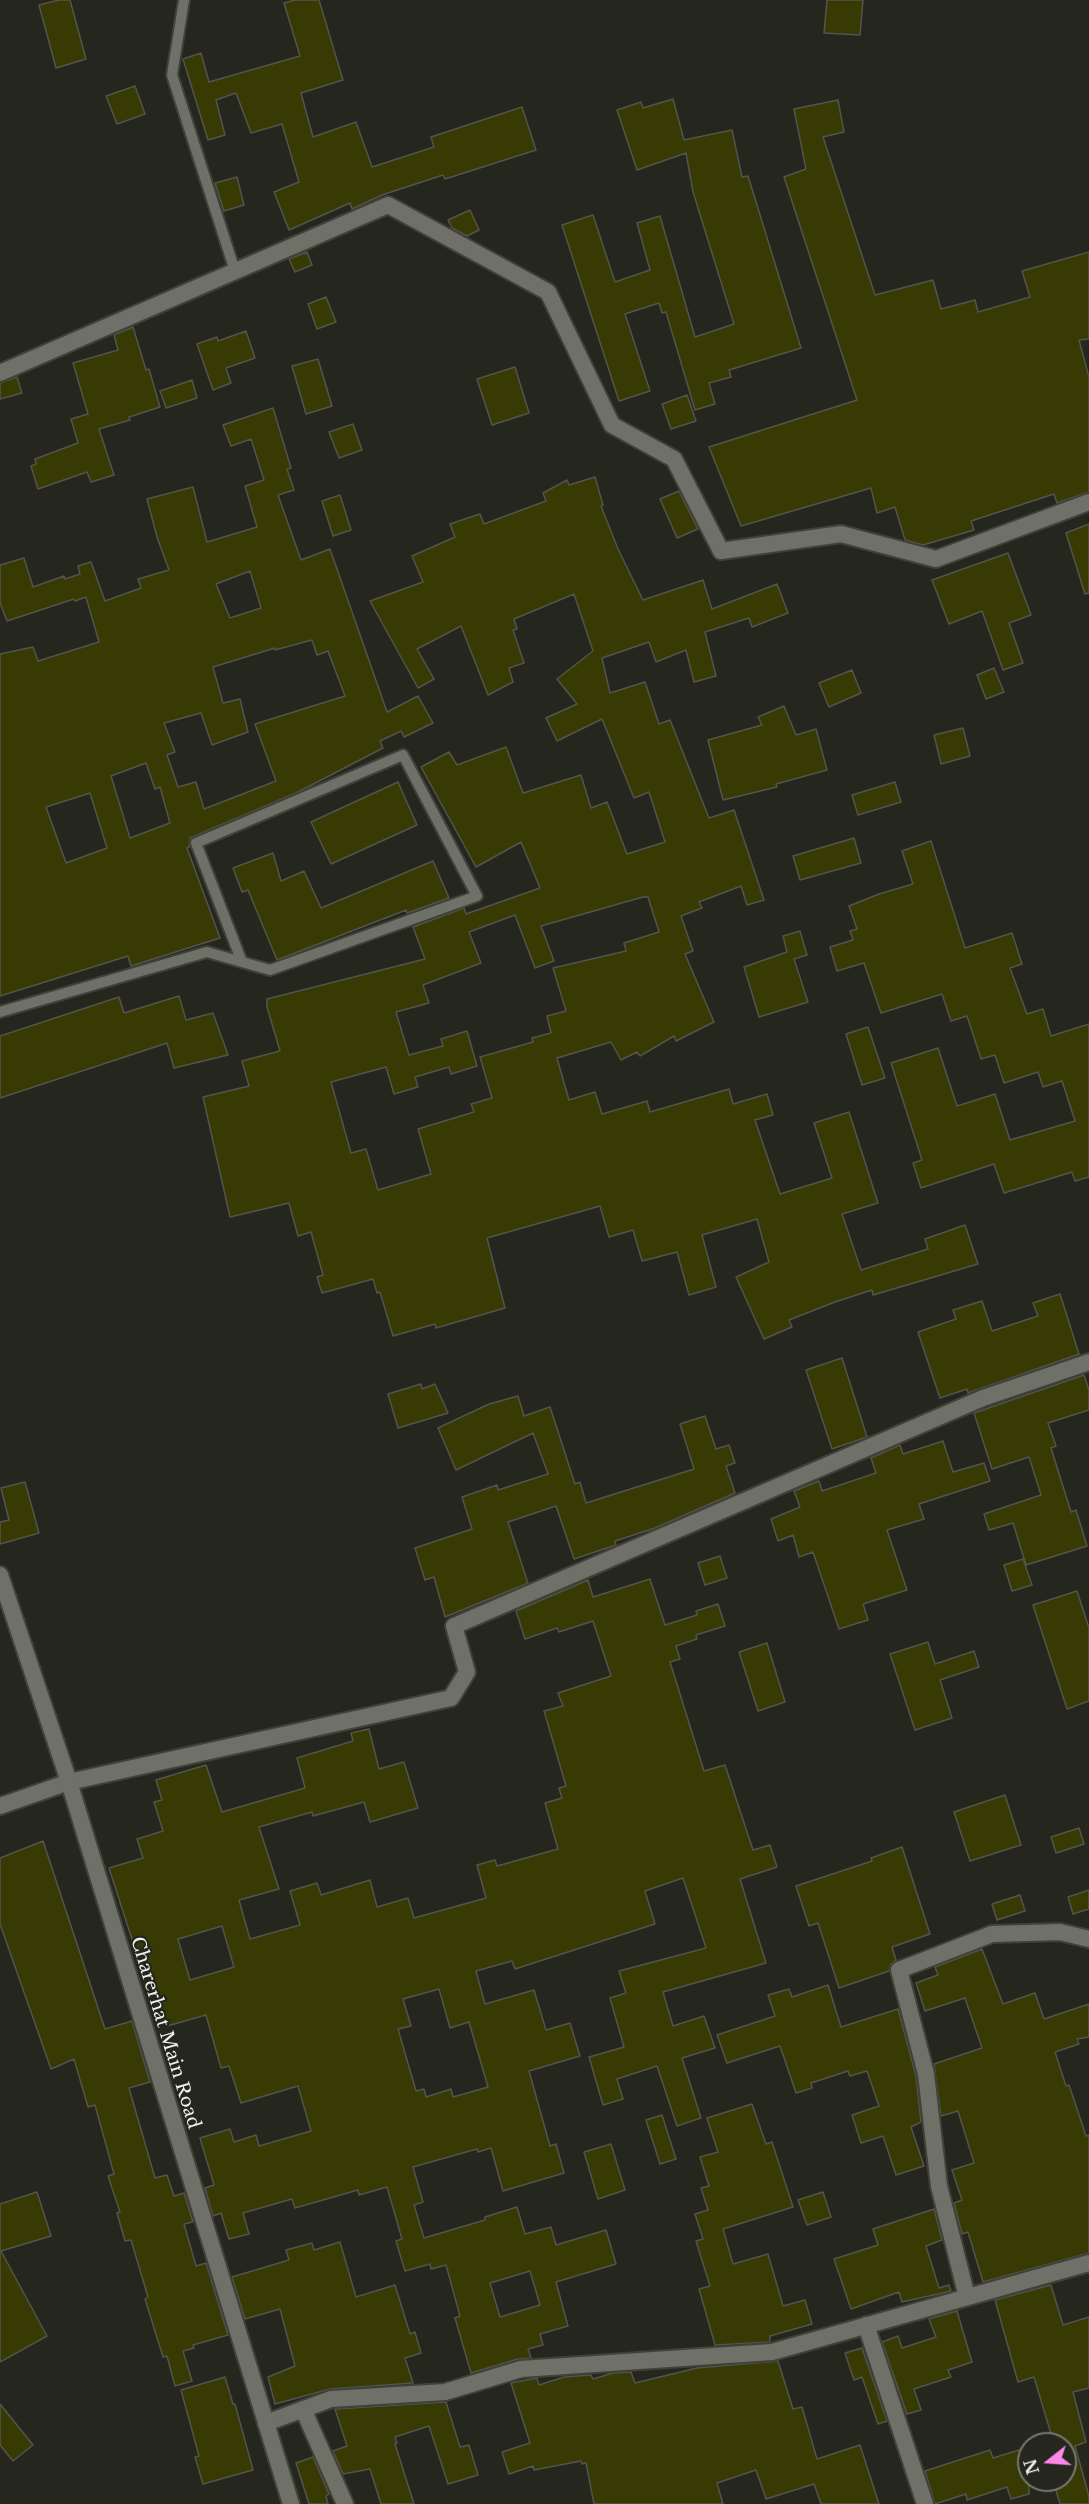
<!DOCTYPE html>
<html>
<head>
<meta charset="utf-8">
<style>
	body { margin:0 }
	#map { position:relative; width:1089px; height:2504px; overflow:hidden; background:#25261e; font-family:"Libre Baskerville",serif }
	canvas { display:block }
	.north { position:absolute; left:1017px; top:2432px; width:60px; height:60px; box-sizing:border-box; background:#25261e; border:2px solid #777871; border-radius:50%; rotate:253deg; font-size:16px; font-weight:700; line-height:24px; text-align:center; color:#f2f2ed }
	.north::after { content:''; display:block; margin:auto; width:21px; height:27px; background:#fb87e6; clip-path:polygon(50% 0,100% 100%,50% 72%,0 100%) }
</style>
</head>
<body>
<div id="map">
<canvas width="1089" height="2504"></canvas>
<div class="north">N</div>
</div>
<script>
const context = document.querySelector('canvas').getContext('2d');
context.lineJoin = 'round';
function paint(path, color) {
  context.fillStyle = color;
  context.fill(path, 'evenodd');
}
function poly(rows) {
  const path = new Path2D();
  for (const r of rows) {
    path.moveTo(r[0], r[1]);
    for (let i = 2; i < r.length; i += 2) path.lineTo(r[i], r[i + 1]);
  }
  return path;
}
function strokePath(path, color, width, dash) {
  context.strokeStyle = color;
  context.lineWidth = width;
  context.lineCap = dash ? 'butt' : 'round';
  context.setLineDash(dash || []);
  context.stroke(path);
}
function drawText(font, color, halo, rows, align = 'center') {
  context.font = font + ' "Libre Baskerville",serif';
  context.lineWidth = 4.5;
  context.setLineDash([]);
  context.textBaseline = 'middle';
  context.strokeStyle = halo;
  context.fillStyle = color;
  for (const [text, x, y, turn = 0] of rows) {
    context.save();
    context.translate(x, y);
    context.rotate((+turn || 0) * Math.PI / 180);
    context.textAlign = isNaN(turn) ? turn : align;
    if (halo) context.strokeText(text, 0, 0);
    context.fillText(text, 0, 0);
    context.restore();
  }
}
const building = poly([
	[59,0,70,0,86,59,56,68,39,5,59,0],
	[295,0,319,0,343,80,301,93,313,137,356,122,372,167,434,147,431,137,522,107,536,150,445,179,443,175,382,195,352,209,350,203,289,230,274,192,299,182,282,124,251,133,236,93,216,100,225,135,208,140,183,59,201,53,209,82,300,56,284,3,295,0],
	[827,0,863,0,860,35,824,33,827,0],
	[135,86,145,114,117,124,106,96,135,86],
	[673,99,684,140,732,130,742,177,748,176,801,348,729,370,731,377,709,383,715,404,695,410,666,312,662,313,659,303,625,314,650,391,619,401,562,225,593,215,615,282,650,270,637,223,660,216,695,337,734,324,693,192,686,153,637,170,617,110,641,102,643,108,673,99],
	[838,100,844,132,823,137,875,295,933,280,941,309,975,300,978,312,1030,297,1022,271,1089,252,1089,339,1079,340,1089,377,1089,492,1057,503,1054,494,971,521,974,530,923,545,905,540,895,507,877,513,871,488,741,526,709,447,857,400,784,177,806,169,794,109,838,100],
	[237,177,244,205,224,211,215,183,237,177],
	[470,210,479,230,467,236,452,228,448,220,470,210],
	[307,252,312,265,295,272,289,259,307,252],
	[326,297,336,322,317,329,308,304,326,297],
	[133,327,146,370,149,369,160,407,129,417,130,420,99,429,114,475,91,482,87,472,38,489,31,466,36,464,35,459,78,443,71,419,88,414,73,363,118,350,114,335,133,327],
	[246,331,255,358,226,368,231,383,213,390,197,344,217,337,218,341,246,331],
	[318,359,332,406,306,414,292,366,318,359],
	[515,367,529,413,492,425,477,379,515,367],
	[17,377,22,393,0,399,0,383,17,377],
	[192,380,197,398,166,408,160,391,192,380],
	[687,395,696,421,671,429,662,404,687,395],
	[273,408,291,468,287,469,294,490,278,495,301,560,330,549,387,712,418,696,433,723,404,737,401,731,380,741,383,748,296,793,190,838,189,847,187,848,220,938,131,966,128,956,0,996,0,654,33,647,38,661,99,642,86,597,75,601,74,599,7,621,0,603,0,565,24,558,33,587,64,576,65,579,80,574,78,566,91,562,105,601,141,588,138,579,169,570,157,537,147,499,193,487,207,542,257,527,245,486,264,480,251,439,231,446,223,425,273,408],
	[250,571,261,608,230,618,216,584,250,571],
	[312,640,317,655,328,651,345,696,255,724,276,781,204,809,196,782,178,787,167,755,175,752,164,723,201,713,212,745,248,732,240,699,223,703,213,667,275,648,275,650,312,640],
	[146,763,155,789,160,787,170,823,130,838,111,776,146,763],
	[90,793,107,848,66,863,46,807,90,793],
	[353,424,362,450,339,458,329,432,353,424],
	[595,477,603,505,601,506,618,549,643,600,703,580,712,609,777,584,788,613,752,627,749,618,705,632,716,676,694,682,686,650,656,662,649,642,602,658,610,693,645,682,659,724,670,720,709,818,734,810,764,900,747,905,741,886,699,902,702,908,681,916,693,951,685,954,714,1022,676,1041,674,1036,640,1056,637,1052,621,1060,611,1042,557,1058,569,1100,595,1092,602,1114,647,1101,650,1112,729,1089,733,1104,767,1094,773,1115,755,1120,780,1194,832,1178,814,1123,849,1112,878,1203,842,1214,861,1270,928,1249,925,1239,965,1225,978,1264,873,1295,872,1290,835,1302,789,1320,792,1327,764,1339,736,1277,769,1262,757,1219,702,1235,716,1287,689,1295,677,1252,642,1261,633,1230,609,1237,600,1206,487,1238,505,1308,436,1328,435,1324,393,1336,380,1292,377,1293,373,1279,322,1293,317,1277,323,1275,311,1232,298,1236,289,1203,230,1217,203,1097,249,1086,242,1061,280,1051,267,1007,267,999,425,959,413,927,464,908,466,914,540,888,521,842,476,867,421,767,449,752,457,765,506,747,523,793,581,775,591,808,607,802,627,854,665,842,649,792,634,798,602,719,557,741,546,718,577,704,557,679,593,651,574,594,514,619,517,629,513,630,524,663,509,668,513,682,488,695,461,626,417,649,434,679,418,688,370,601,423,582,412,556,455,537,450,524,480,514,484,524,546,501,543,493,567,480,569,485,595,477],
	[643,897,648,897,659,932,624,943,626,951,553,968,566,1011,547,1016,551,1033,532,1038,533,1042,480,1057,492,1098,471,1104,474,1112,418,1129,431,1174,378,1190,366,1149,351,1153,331,1082,386,1067,394,1094,418,1087,415,1077,449,1067,451,1074,477,1066,467,1031,441,1039,443,1046,409,1055,396,1012,429,1003,423,985,481,963,469,932,515,915,535,968,554,961,541,926,643,897],
	[679,491,698,529,677,538,660,499,679,491],
	[340,495,351,530,333,536,322,501,340,495],
	[1089,524,1089,593,1085,594,1066,533,1089,524],
	[1008,553,1031,615,1009,623,1023,663,1003,670,982,611,949,624,932,580,1008,553],
	[994,668,1004,692,986,699,977,675,994,668],
	[852,670,861,693,829,707,819,683,852,670],
	[784,706,796,735,816,729,827,770,776,784,777,787,723,800,708,740,762,725,758,717,784,706],
	[963,728,970,756,941,764,934,735,963,728],
	[398,782,417,825,331,864,311,822,398,782],
	[895,782,901,802,858,815,852,795,895,782],
	[854,838,861,863,800,880,793,856,854,838],
	[931,841,965,948,1012,933,1022,964,1010,968,1027,1014,1043,1009,1051,1036,1089,1024,1089,1177,1075,1181,1072,1172,1004,1193,994,1164,921,1188,913,1163,922,1160,891,1063,938,1048,957,1106,995,1094,1010,1140,1075,1121,1062,1081,1043,1087,1038,1072,1004,1083,995,1055,981,1059,967,1016,951,1021,942,994,881,1013,864,963,837,971,830,947,853,940,850,931,857,929,849,906,879,894,913,884,902,851,931,841],
	[273,853,281,881,304,871,321,908,433,861,449,898,407,913,406,910,277,960,248,890,242,892,233,868,273,853],
	[800,931,807,955,794,959,808,1002,759,1017,744,967,787,952,783,936,800,931],
	[179,996,186,1020,213,1013,228,1055,174,1068,167,1043,0,1098,0,1036,119,997,124,1013,179,996],
	[868,1027,885,1078,862,1085,846,1034,868,1027],
	[1060,1294,1079,1354,968,1393,967,1389,940,1398,918,1332,956,1319,953,1310,982,1301,992,1331,1038,1316,1033,1303,1060,1294],
	[842,1358,867,1437,832,1449,806,1370,842,1358],
	[1084,1375,1089,1390,1089,1410,1048,1423,1056,1446,1051,1448,1071,1512,1076,1510,1087,1546,1026,1565,1013,1523,989,1530,984,1514,1041,1495,1029,1457,992,1469,974,1413,1084,1375],
	[421,1384,422,1389,435,1384,448,1413,398,1428,388,1394,421,1384],
	[518,1396,524,1416,550,1407,575,1484,580,1482,586,1503,694,1469,680,1424,705,1416,716,1449,729,1445,735,1463,726,1466,735,1493,655,1528,615,1541,616,1545,574,1559,556,1506,508,1522,528,1583,445,1617,434,1577,425,1580,415,1548,472,1529,462,1497,497,1485,498,1490,548,1474,533,1433,456,1470,438,1428,489,1404,518,1396],
	[943,1441,953,1472,984,1463,990,1481,919,1504,924,1519,887,1530,907,1590,863,1604,868,1620,839,1629,813,1552,799,1557,793,1535,778,1541,771,1519,800,1507,794,1491,819,1481,822,1491,876,1473,871,1458,900,1445,903,1454,943,1441],
	[25,1482,39,1533,0,1544,0,1522,9,1520,1,1488,25,1482],
	[720,1556,727,1578,705,1585,698,1563,720,1556],
	[1023,1559,1032,1585,1012,1591,1004,1565,1023,1559],
	[650,1579,665,1625,697,1615,696,1611,718,1604,725,1626,696,1635,697,1639,676,1646,680,1659,670,1662,704,1771,725,1765,753,1850,770,1845,777,1867,740,1879,766,1963,663,1992,673,2026,704,2016,715,2048,682,2058,701,2118,677,2126,657,2066,617,2079,623,2099,603,2105,589,2057,624,2047,610,1998,626,1993,619,1971,706,1948,683,1878,645,1891,655,1924,515,1969,512,1961,476,1971,485,2004,534,1990,546,2030,570,2023,580,2056,529,2071,550,2146,556,2144,564,2173,503,2191,491,2148,478,2152,477,2149,413,2167,423,2202,414,2205,424,2238,485,2220,485,2217,517,2207,525,2234,551,2227,556,2245,606,2230,616,2264,556,2282,568,2326,540,2334,543,2345,528,2349,531,2358,518,2359,471,2373,455,2318,460,2316,446,2265,431,2269,430,2264,405,2271,396,2241,402,2239,387,2187,359,2195,358,2190,295,2208,292,2199,243,2213,249,2234,229,2239,221,2213,213,2216,205,2188,214,2185,200,2138,230,2129,234,2142,256,2135,259,2146,311,2131,298,2086,241,2103,229,2066,221,2068,206,2015,167,2026,146,1952,137,1955,109,1868,143,1858,137,1839,163,1831,154,1802,162,1800,156,1780,206,1765,222,1812,305,1788,297,1758,353,1741,351,1733,369,1729,379,1769,404,1762,418,1808,370,1822,364,1802,313,1816,312,1812,259,1827,279,1889,239,1900,250,1939,300,1925,290,1891,317,1883,321,1895,370,1880,377,1907,408,1898,414,1918,486,1898,477,1865,495,1860,497,1866,558,1849,545,1803,562,1798,559,1788,566,1786,544,1711,563,1706,558,1693,611,1676,593,1621,559,1632,557,1628,525,1639,516,1611,588,1580,593,1597,650,1579],
	[222,1926,234,1967,190,1980,178,1939,222,1926],
	[439,1989,450,2028,469,2022,488,2087,453,2097,451,2089,426,2097,424,2089,416,2091,398,2029,411,2026,403,1999,439,1989],
	[530,2271,540,2305,500,2317,490,2283,530,2271],
	[1077,1591,1089,1628,1089,1701,1067,1709,1033,1605,1077,1591],
	[928,1642,935,1664,974,1651,979,1667,940,1680,952,1718,915,1730,890,1654,928,1642],
	[767,1643,785,1702,758,1711,739,1652,767,1643],
	[1005,1795,1021,1845,970,1861,954,1812,1005,1795],
	[1079,1828,1084,1844,1056,1853,1051,1837,1079,1828],
	[43,1841,105,2029,132,2021,150,2082,129,2088,155,2178,167,2175,174,2196,184,2193,193,2222,184,2224,196,2266,206,2263,228,2335,193,2345,194,2348,183,2351,192,2381,175,2386,167,2356,163,2357,145,2299,148,2297,131,2240,125,2241,117,2213,120,2212,108,2176,114,2174,95,2105,88,2107,74,2059,51,2069,0,1924,0,1858,43,1841],
	[902,1847,930,1934,892,1947,896,1960,891,1964,889,1971,839,1988,818,1923,809,1926,796,1886,872,1861,871,1858,902,1847],
	[1089,1890,1089,1909,1073,1914,1068,1897,1089,1890],
	[1020,1895,1025,1911,997,1920,992,1904,1020,1895],
	[982,1949,1003,2004,1035,1993,1044,2019,1089,2004,1089,2037,1077,2039,1079,2044,1055,2052,1066,2086,1069,2085,1086,2136,1089,2135,1089,2253,983,2282,968,2232,962,2234,954,2203,962,2200,952,2170,974,2163,958,2111,941,2116,934,2064,982,2048,965,1998,925,2011,916,1983,938,1975,935,1967,982,1949],
	[828,1985,841,2027,898,2009,916,2076,921,2122,911,2127,924,2166,896,2175,883,2136,861,2143,852,2115,879,2106,867,2071,850,2076,848,2071,811,2083,812,2088,796,2093,780,2046,727,2063,717,2035,775,2016,768,1995,789,1989,792,1997,828,1985],
	[752,2104,766,2144,772,2142,793,2207,723,2229,733,2264,768,2254,783,2306,805,2300,812,2324,770,2336,770,2342,715,2345,699,2289,710,2286,696,2241,703,2239,695,2214,708,2210,701,2188,709,2186,700,2157,718,2152,707,2118,752,2104],
	[662,2115,676,2159,660,2164,646,2120,662,2115],
	[611,2144,625,2190,598,2199,584,2152,611,2144],
	[37,2192,51,2236,1,2251,47,2336,0,2362,0,2204,37,2192],
	[823,2192,831,2217,807,2225,798,2200,823,2192],
	[934,2209,942,2240,926,2246,939,2288,949,2285,951,2291,902,2302,899,2292,851,2309,834,2259,878,2245,873,2229,934,2209],
	[340,2242,356,2297,395,2285,410,2334,415,2332,421,2353,405,2358,413,2383,330,2389,275,2404,268,2377,295,2366,280,2309,245,2319,232,2277,289,2260,286,2250,312,2243,314,2250,340,2242],
	[1051,2285,1063,2325,1089,2317,1089,2388,1073,2392,1086,2442,1075,2446,1089,2496,1089,2504,1060,2504,1053,2480,1065,2480,1065,2444,1054,2444,1034,2377,1018,2382,995,2300,1051,2285],
	[957,2311,972,2362,948,2370,951,2377,914,2389,921,2410,907,2414,882,2342,898,2336,902,2348,936,2337,929,2319,957,2311],
	[862,2348,887,2421,878,2424,862,2377,854,2380,845,2353,862,2348],
	[778,2361,793,2409,802,2407,817,2459,860,2445,879,2504,821,2504,814,2484,766,2499,756,2470,717,2483,723,2504,594,2504,586,2463,582,2464,581,2461,534,2470,533,2466,509,2474,502,2452,530,2443,511,2383,537,2378,539,2385,564,2377,591,2375,593,2379,613,2373,631,2372,635,2383,697,2368,778,2361],
	[225,2377,233,2404,235,2404,253,2470,203,2484,195,2457,199,2456,181,2390,225,2377],
	[446,2402,460,2447,469,2445,478,2475,448,2484,429,2426,395,2437,397,2443,395,2444,414,2504,381,2504,370,2469,343,2474,333,2451,347,2446,335,2409,446,2402],
	[0,2404,33,2445,13,2461,0,2445,0,2404],
	[1029,2447,1029,2494,1011,2499,1007,2487,967,2500,966,2494,935,2504,925,2471,990,2450,993,2458,1029,2447],
	[313,2457,329,2494,326,2496,328,2504,309,2504,296,2463,313,2457]
]);
const service = poly([
	[184,0,172,75,235,271],
	[0,1012,207,952,270,970,477,896,403,755,196,843,242,962]
]);
const minor = poly([
	[0,373,388,205,548,292,612,425,674,459,721,551,841,534,936,559,1089,502],
	[0,1806,69,1782,451,1698,467,1672,454,1626,983,1398,1089,1362],
	[967,2297,939,2186,926,2074,899,1970,992,1934,1060,1932,1089,1939],
	[866,2325,925,2504],
	[303,2409,345,2504],
	[266,2423,331,2399,445,2392,521,2369,772,2352,1089,2263]
]);
const tertiary = poly([
	[0,1575,69,1782,291,2504]
]);
const streetNames = [
	["Charerhat Main Road",165,2033,73]
];
paint(building, '#383a04');
strokePath(building, '#53544c', 1.5);
strokePath(service, '#40413a', 14);
strokePath(minor, '#40413a', 20);
strokePath(tertiary, '#40413a', 20);
strokePath(service, '#6f7067', 10);
strokePath(minor, '#6f7067', 16);
strokePath(tertiary, '#6f7067', 16);
drawText('18px', '#f2f2ed', '#25261e', streetNames);
</script>
</body>
</html>
